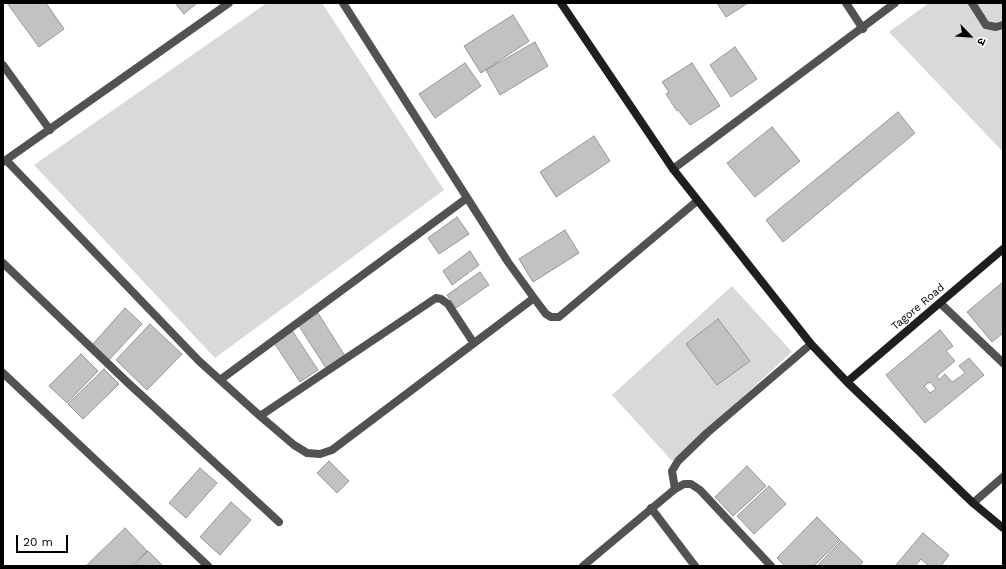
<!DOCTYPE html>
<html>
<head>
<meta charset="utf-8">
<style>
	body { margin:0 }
	#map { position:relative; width:1006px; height:569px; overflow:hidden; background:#fff; font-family:"Work Sans","Noto Sans Devanagari",sans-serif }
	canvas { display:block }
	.frame { position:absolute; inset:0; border:4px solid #000; pointer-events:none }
	.north { position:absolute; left:950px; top:16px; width:40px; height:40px; -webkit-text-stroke:3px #fff; paint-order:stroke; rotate:115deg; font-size:11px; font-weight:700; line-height:16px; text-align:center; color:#000 }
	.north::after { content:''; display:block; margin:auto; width:14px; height:18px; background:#000; clip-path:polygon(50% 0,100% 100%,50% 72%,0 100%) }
	.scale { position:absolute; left:16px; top:535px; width:52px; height:18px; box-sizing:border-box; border:2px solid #000; border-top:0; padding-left:5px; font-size:12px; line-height:14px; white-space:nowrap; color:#000; -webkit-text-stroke:3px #fff; paint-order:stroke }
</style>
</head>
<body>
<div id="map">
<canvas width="1006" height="569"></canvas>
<div class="frame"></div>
<div class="north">उ</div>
<div class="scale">20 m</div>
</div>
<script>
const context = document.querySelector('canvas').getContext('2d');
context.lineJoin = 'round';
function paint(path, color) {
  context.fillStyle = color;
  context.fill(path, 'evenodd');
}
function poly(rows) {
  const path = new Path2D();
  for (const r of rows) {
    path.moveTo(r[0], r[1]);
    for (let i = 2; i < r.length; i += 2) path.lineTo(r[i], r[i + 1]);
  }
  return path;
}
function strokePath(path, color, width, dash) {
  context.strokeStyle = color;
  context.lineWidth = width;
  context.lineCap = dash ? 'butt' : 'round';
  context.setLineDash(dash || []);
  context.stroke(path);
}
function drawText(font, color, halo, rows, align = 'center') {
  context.font = font + ' "Work Sans",sans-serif';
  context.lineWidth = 3;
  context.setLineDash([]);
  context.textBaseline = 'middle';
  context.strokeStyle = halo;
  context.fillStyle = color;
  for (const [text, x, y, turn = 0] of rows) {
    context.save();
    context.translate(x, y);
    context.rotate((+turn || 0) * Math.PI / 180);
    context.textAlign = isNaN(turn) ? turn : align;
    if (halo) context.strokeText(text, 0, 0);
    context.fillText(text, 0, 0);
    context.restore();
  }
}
const green = poly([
	[267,3,322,3,444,190,215,358,34,165],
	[929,3,1003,3,1003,152,889,32],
	[732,286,792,352,672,461,612,395]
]);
const building = poly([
	[7,3,46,3,64,29,39,47,7,3],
	[175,3,197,3,184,14,175,3],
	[717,3,748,3,726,17,717,3],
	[513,15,529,41,481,73,464,46,513,15],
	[535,42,548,66,500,95,486,70,535,42],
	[735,47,757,79,731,97,710,65,735,47],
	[465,63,481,86,435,118,419,94,465,63],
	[692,63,720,106,690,125,678,110,677,111,666,94,669,92,662,82,692,63],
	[898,112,915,133,783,242,766,220,898,112],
	[772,127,800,161,755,197,727,163,772,127],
	[594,136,610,161,556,197,540,172,594,136],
	[457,217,469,234,439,254,428,238,457,217],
	[565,230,579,253,533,282,519,259,565,230],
	[470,251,479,265,452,285,443,271,470,251],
	[480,272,489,285,456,308,447,295,480,272],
	[1003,282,1003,333,992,342,967,312,1003,282],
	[125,308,142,324,109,360,92,345,125,308],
	[318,313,345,356,326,368,299,326,318,313],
	[718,319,750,361,717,385,686,344,718,319],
	[150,324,182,354,147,390,116,360,150,324],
	[291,329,318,370,300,382,273,341,291,329],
	[940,330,953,346,946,351,955,361,937,376,939,380,945,374,952,382,954,381,965,373,959,366,969,358,984,375,925,423,886,375,940,330],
	[930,382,936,389,930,393,924,386,930,382],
	[81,354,98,371,67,403,49,386,81,354],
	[104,369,119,384,83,419,68,404,104,369],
	[329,461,349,481,337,493,317,473,329,461],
	[747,466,766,486,733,516,715,497,747,466],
	[200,468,217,483,186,518,169,503,200,468],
	[769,486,786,504,754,534,737,516,769,486],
	[231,502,251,520,220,555,200,537,231,502],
	[817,517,840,540,814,566,785,566,777,558,817,517],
	[125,528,147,551,131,566,86,566,125,528],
	[923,533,949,555,941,566,929,566,921,559,915,566,895,566,923,533],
	[841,541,863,562,859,566,817,566,841,541],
	[148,551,163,566,133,566,148,551]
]);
const street = poly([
	[343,3,508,262,534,298,546,314,551,317,559,317,697,201],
	[846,3,863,29],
	[972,3,986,25,996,27,1003,25],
	[3,65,50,130],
	[6,160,199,361,260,416,294,445,307,453,320,454,332,450,534,298],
	[3,162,229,3],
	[673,169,895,3],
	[3,263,127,382,279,522],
	[940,303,1003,363],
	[3,373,208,566],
	[220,380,467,198],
	[260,416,436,298,441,299,448,304,473,342],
	[675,489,672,471,678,461,707,433,811,344],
	[973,503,1003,477],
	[651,508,695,566],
	[583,566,675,489,684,484,691,484,700,490,771,566]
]);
const secondary = poly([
	[561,3,673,169,811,344,847,382,973,503,1003,528],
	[847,382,1003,249]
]);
const streetNames = [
	["Tagore Road",918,307,-40]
];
paint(green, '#d9d9d9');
paint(building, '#c2c2c2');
strokePath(building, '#969696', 1);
strokePath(street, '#525252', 8);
strokePath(secondary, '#1f1f1f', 8);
drawText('11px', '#000', '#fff', streetNames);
</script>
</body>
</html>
